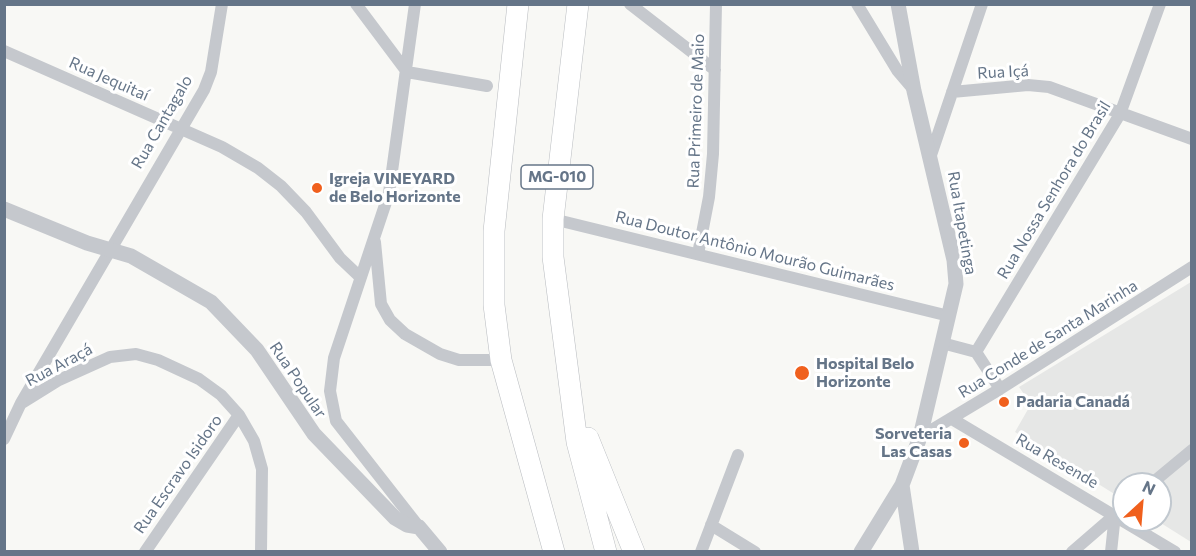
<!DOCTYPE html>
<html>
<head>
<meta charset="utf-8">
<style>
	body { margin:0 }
	#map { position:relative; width:1196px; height:556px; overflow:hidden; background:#f8f8f5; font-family:Commissioner,sans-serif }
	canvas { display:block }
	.frame { position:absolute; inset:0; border:6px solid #657588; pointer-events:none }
	.north { position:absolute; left:1112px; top:472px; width:60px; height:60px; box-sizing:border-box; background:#fff; border:2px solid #c1c8cf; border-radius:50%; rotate:26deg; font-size:16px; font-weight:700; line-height:24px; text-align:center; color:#657588 }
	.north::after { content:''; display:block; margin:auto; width:21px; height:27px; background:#f0601d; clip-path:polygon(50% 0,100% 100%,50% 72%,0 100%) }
</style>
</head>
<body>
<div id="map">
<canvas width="1196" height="556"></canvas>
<div class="frame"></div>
<div class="north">N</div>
</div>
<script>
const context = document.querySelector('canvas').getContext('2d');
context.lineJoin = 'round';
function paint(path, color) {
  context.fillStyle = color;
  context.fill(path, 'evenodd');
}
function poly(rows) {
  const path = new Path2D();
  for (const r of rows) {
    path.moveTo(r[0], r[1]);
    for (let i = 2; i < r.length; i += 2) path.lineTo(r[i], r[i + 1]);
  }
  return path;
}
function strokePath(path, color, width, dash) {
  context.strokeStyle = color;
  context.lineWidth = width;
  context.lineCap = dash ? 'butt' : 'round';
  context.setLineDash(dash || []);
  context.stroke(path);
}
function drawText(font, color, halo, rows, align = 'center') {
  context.font = font + ' Commissioner,sans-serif';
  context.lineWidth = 6;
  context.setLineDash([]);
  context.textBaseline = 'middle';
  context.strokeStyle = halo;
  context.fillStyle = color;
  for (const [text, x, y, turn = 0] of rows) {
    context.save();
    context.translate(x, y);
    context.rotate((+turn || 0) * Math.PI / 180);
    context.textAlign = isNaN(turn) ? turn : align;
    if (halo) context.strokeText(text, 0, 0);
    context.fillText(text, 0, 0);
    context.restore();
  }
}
const built = poly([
	[1191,282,1191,542,1156,520,1160,520,1160,484,1124,484,1124,500,1015,432,1031,404,1019,387]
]);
const minor = poly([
	[356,4,407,72,487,86],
	[415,4,389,193,334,358,330,391,336,421,419,527],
	[630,4,715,70],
	[857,4,897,70,914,90],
	[4,51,222,147,258,168,281,186,306,212,340,258,360,277],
	[952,92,1028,85,1049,87,1192,139],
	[931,155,982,4],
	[553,219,949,316],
	[375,242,381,304,390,320,405,334,440,354,459,360,501,360],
	[698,254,709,197,713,154,716,4],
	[942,343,976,352,1000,389],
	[976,352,1120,114,1160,4],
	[22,403,59,380,110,357,136,354,158,360,199,379,221,395,239,415,254,441,262,469,261,552],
	[952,419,1175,552],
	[920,437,1000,389,1192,267],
	[4,439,21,403,204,90,211,72,222,4],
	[1151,484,1192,450],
	[711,525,755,552],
	[145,552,239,415],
	[701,552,738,455],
	[1072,552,1124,507],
	[1111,552,1115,514]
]);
const tertiary = poly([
	[898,4,914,91,954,260,956,284,920,437,902,485,912,552],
	[4,209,87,243,131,256,211,302,257,350,314,434,395,518,407,525,419,527,440,552],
	[861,552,902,485]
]);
const trunk = poly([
	[518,4,494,231,494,305,501,360,554,552],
	[578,4,553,219,553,257,577,442,606,552],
	[588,438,634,552]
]);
const markers = [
	[317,188,6,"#f0601d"],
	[802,373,8,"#f0601d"],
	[1004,402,6,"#f0601d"],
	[964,443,6,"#f0601d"]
];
const shields = [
	[557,177,72]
];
const shieldNames = [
	["MG-010",557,177]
];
const streetNames = [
	["Rua Içá",1003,72,-3],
	["Rua Jequitaí",109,79,24],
	["Rua Primeiro de Maio",696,111,-88],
	["Rua Cantagalo",162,122,-60],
	["Rua Nossa Senhora do Brasil",1054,190,-59],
	["Rua Itapetinga",962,223,80],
	["Rua Doutor Antônio Mourão Guimarães",755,251,14],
	["Rua Conde de Santa Marinha",1048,339,-32],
	["Rua Araçá",59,365,-28],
	["Rua Popular",298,380,56],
	["Rua Resende",1057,461,30],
	["Rua Escravo Isidoro",178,474,-55]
];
const poiNames = [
	["Igreja VINEYARD",329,179],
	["de Belo Horizonte",329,197],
	["Hospital Belo",816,364],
	["Horizonte",816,382],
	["Padaria Canadá",1016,402],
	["Sorveteria",952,434,"right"],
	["Las Casas",952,452,"right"]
];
paint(built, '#e6e7e6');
strokePath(trunk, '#b9bcc0', 22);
strokePath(minor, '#c5c8cd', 12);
strokePath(tertiary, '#c5c8cd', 15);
strokePath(trunk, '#fff', 21);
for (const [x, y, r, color] of markers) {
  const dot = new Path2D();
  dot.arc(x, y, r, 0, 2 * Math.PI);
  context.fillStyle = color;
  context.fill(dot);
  strokePath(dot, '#fff', 2);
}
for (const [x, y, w] of shields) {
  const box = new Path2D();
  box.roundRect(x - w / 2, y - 12, w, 24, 4.5);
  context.fillStyle = '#fff';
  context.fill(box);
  strokePath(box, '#657588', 1.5);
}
drawText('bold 15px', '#657588', null, shieldNames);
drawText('16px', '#657588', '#fff', streetNames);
drawText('bold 16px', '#657588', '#fff', poiNames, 'left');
</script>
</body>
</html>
